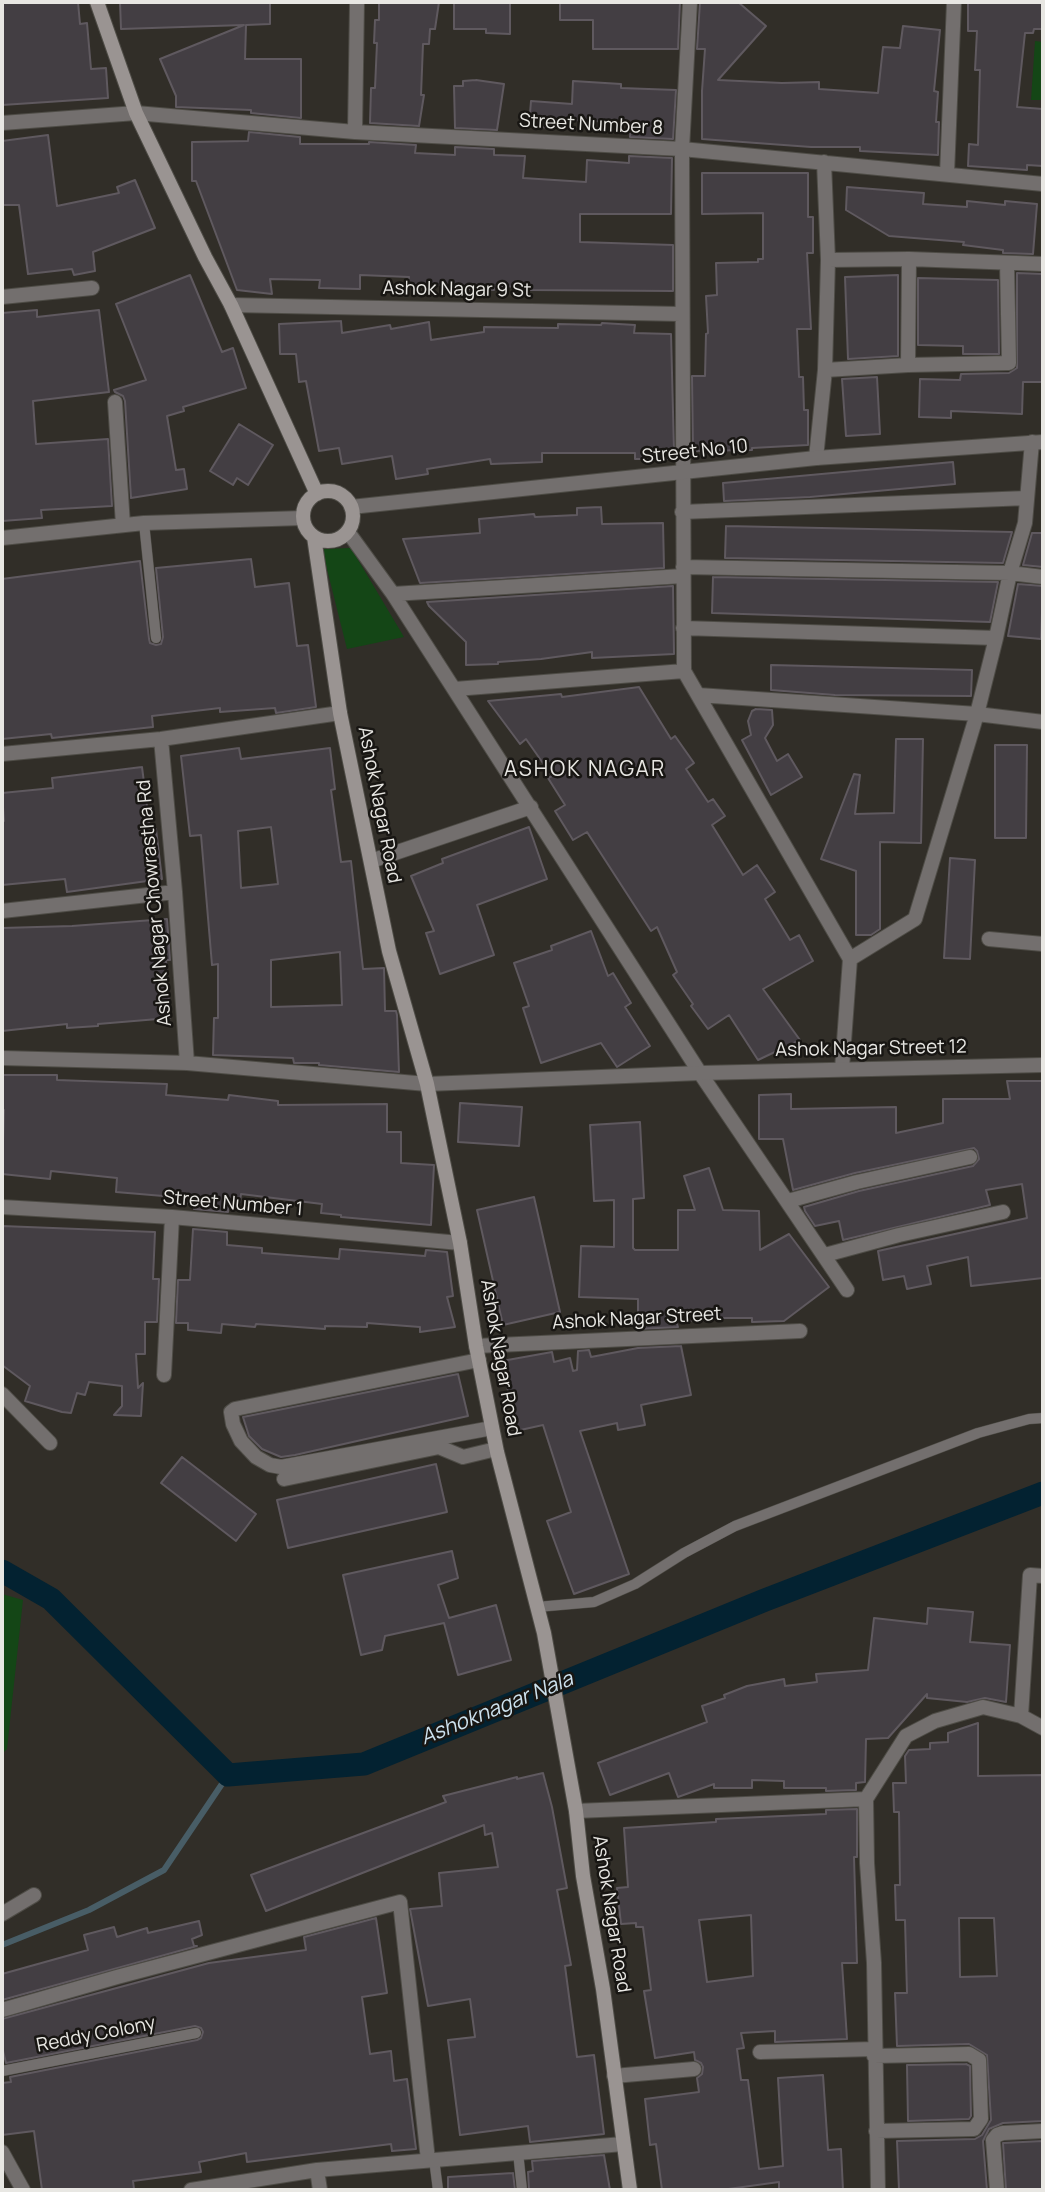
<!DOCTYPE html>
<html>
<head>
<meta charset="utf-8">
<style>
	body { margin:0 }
	#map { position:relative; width:1045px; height:2192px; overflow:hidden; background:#312e28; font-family:Manrope,sans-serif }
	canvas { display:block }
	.frame { position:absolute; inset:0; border:4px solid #e8e7e3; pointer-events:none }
</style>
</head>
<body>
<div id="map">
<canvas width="1045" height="2192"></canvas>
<div class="frame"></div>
</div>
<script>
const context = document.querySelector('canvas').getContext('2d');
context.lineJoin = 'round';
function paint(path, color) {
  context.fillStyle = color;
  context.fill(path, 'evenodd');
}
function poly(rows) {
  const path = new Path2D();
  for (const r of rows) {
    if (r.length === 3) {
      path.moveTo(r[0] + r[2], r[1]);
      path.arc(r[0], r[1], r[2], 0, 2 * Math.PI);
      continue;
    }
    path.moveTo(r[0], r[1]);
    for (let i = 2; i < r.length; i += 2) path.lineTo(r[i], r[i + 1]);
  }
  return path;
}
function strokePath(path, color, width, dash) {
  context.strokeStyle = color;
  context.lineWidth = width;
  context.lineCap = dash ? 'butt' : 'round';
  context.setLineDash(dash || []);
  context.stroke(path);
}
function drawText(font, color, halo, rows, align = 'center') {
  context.font = font + ' Manrope,sans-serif';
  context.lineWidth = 5;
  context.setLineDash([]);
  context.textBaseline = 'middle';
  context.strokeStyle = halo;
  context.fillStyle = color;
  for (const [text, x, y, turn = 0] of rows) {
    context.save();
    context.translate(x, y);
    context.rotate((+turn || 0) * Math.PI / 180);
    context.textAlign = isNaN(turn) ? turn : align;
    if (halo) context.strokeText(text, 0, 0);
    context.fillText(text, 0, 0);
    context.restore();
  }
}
const green = poly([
	[1035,41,1043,42,1043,100,1031,100],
	[351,548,404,637,347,649,322,549],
	[2,1594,23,1600,7,1749,2,1754]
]);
const stream = poly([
	[2,1945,89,1910,164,1870,228,1775]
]);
const canal = poly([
	[2,1571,51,1599,228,1775,364,1764,765,1600,1043,1493]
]);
const building = poly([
	[2,2,78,2,80,24,87,23,91,69,106,68,108,98,2,105,2,2],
	[120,2,270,2,270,24,246,25,245,59,301,59,301,118,251,113,251,110,176,107,176,96,160,59,244,25,121,29,120,2],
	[379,2,439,2,435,29,430,29,429,44,423,44,421,95,424,95,419,126,370,123,371,88,375,88,377,43,374,43,375,20,379,20,379,2],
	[454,2,510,2,510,34,486,33,486,29,454,29,454,2],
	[560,2,680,2,678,49,593,49,593,20,560,20,560,2],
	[700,2,738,2,766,26,718,80,782,83,819,82,819,89,878,93,883,47,900,48,903,26,940,30,934,91,938,92,936,122,939,122,938,155,860,151,860,147,811,147,702,139,702,91,705,49,697,49,700,2],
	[968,2,1043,2,1043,29,1034,29,1033,33,1025,33,1017,107,1043,109,1043,166,1027,165,1027,170,968,166,969,144,978,145,980,70,975,70,977,31,968,31,968,2],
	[476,80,504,84,497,130,455,128,454,86,463,86,463,81,476,80],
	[573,81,621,84,621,88,676,90,673,139,630,137,631,123,553,119,552,128,529,126,531,101,572,104,573,81],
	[249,132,300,137,300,144,369,144,369,142,416,145,415,153,455,155,455,147,494,149,494,155,525,156,523,178,586,182,587,160,629,163,629,156,672,158,671,214,580,214,580,242,673,245,673,291,528,290,528,287,494,286,494,290,446,288,446,285,408,284,409,277,360,275,360,289,319,288,320,280,270,279,272,294,237,290,196,181,192,181,192,142,248,141,249,132],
	[48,135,57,206,119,193,117,187,135,180,155,228,93,252,95,271,74,275,72,269,28,274,19,205,2,205,2,141,48,135],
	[702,173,808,173,808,217,813,217,813,253,807,253,811,329,797,329,799,377,803,377,804,410,808,410,808,445,752,448,752,450,693,451,692,376,705,376,706,334,708,333,706,296,717,295,716,263,758,262,758,259,763,259,763,213,702,214,702,173],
	[847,187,924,193,923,204,967,207,967,201,1005,205,1005,201,1037,204,1033,254,1003,253,1003,250,963,245,964,242,889,236,846,210,847,187],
	[1017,273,1043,274,1043,382,1023,382,1022,414,951,411,951,418,919,417,920,379,960,380,961,374,1009,373,1017,368,1017,273],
	[190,275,222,352,233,348,246,388,183,407,184,411,167,416,176,470,184,469,187,489,131,498,125,401,123,396,115,392,114,390,146,380,116,304,190,275],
	[898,275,898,356,848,359,845,277,898,275],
	[918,278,998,280,999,354,963,354,963,346,918,345,918,278],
	[37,310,37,317,99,310,109,392,33,401,36,444,108,439,112,506,41,510,42,518,2,521,2,313,37,310],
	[341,321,342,333,390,325,391,329,429,322,431,340,484,332,484,327,558,328,558,324,601,325,602,323,635,325,634,333,671,334,674,451,669,452,669,459,635,459,635,453,542,453,542,462,491,464,490,459,427,469,428,474,396,479,392,456,342,464,339,448,319,451,306,381,299,382,296,354,280,354,279,324,341,321],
	[877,377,880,434,846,436,842,379,877,377],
	[239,424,273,445,248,485,237,478,233,485,210,471,239,424],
	[953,462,955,484,810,497,724,501,723,483,953,462],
	[601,507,602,524,663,523,664,568,420,583,403,539,480,533,479,519,534,514,535,517,577,515,577,508,601,507],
	[726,526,1012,532,1003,563,725,558,726,526],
	[1032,533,1043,533,1043,567,1023,565,1032,533],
	[251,559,255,587,289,583,297,646,308,645,316,707,276,713,275,708,220,712,220,708,152,716,153,727,52,738,51,734,2,739,2,579,140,561,149,639,150,643,156,645,161,644,163,637,156,568,251,559],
	[713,577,998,582,990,622,712,613,713,577],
	[1018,584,1043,586,1041,639,1008,636,1018,584],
	[673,586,674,654,592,658,592,652,541,659,498,662,498,664,466,665,466,642,429,606,427,602,673,586],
	[771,665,972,670,971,696,835,695,771,690,771,665],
	[639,687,671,739,675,736,694,763,686,769,708,802,713,799,725,816,712,825,743,875,757,865,775,892,765,899,790,940,799,935,813,961,763,989,800,1040,758,1060,729,1015,708,1029,691,1006,693,1004,673,975,677,972,657,927,651,931,587,832,573,840,555,811,565,805,548,778,552,776,526,739,520,744,488,701,561,694,562,697,639,687],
	[756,709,772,710,773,725,765,738,777,761,788,754,802,777,771,795,742,740,751,735,748,721,752,711,756,709],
	[896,739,923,739,921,843,880,842,880,929,871,935,856,935,856,871,821,859,854,774,860,775,855,814,894,813,896,739],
	[995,745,1027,745,1026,838,995,838,995,745],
	[239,748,241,759,330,748,335,789,331,790,341,862,351,861,363,969,384,968,385,1011,396,1011,397,1015,399,1072,319,1065,319,1063,294,1063,293,1058,213,1055,214,1018,218,1018,218,964,212,965,201,835,190,836,181,756,239,748],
	[271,827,278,884,241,888,238,831,271,827],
	[340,952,342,1005,271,1007,271,960,340,952],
	[142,767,150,830,156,829,162,879,67,892,65,879,2,885,2,821,4,821,2,793,53,788,52,778,142,767],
	[529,827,547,879,477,905,494,955,440,974,426,933,434,931,411,876,443,863,442,859,529,827],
	[950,858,975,860,970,959,944,958,950,858],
	[167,919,170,960,166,960,170,1018,98,1024,98,1026,67,1028,67,1024,2,1031,2,928,72,926,167,919],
	[591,931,608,976,613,973,631,1003,625,1007,650,1046,617,1067,601,1043,541,1063,523,1008,529,1006,514,963,552,950,551,946,591,931],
	[2,1075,57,1075,57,1080,167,1084,166,1095,228,1100,229,1095,278,1101,278,1105,387,1104,387,1132,401,1132,401,1163,434,1165,431,1225,341,1217,341,1215,321,1213,322,1204,241,1194,240,1202,229,1201,228,1212,194,1209,194,1204,175,1202,175,1197,116,1192,117,1178,51,1171,50,1179,2,1174,4,1110,2,1110,2,1075],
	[1007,1081,1043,1081,1043,1278,971,1286,968,1257,927,1266,931,1284,907,1289,904,1276,883,1280,878,1251,1027,1218,1022,1184,986,1190,990,1205,843,1240,839,1221,815,1226,805,1211,804,1207,859,1191,973,1166,979,1159,977,1151,974,1148,855,1173,793,1190,783,1139,759,1139,759,1095,791,1094,791,1109,896,1107,896,1133,943,1123,943,1099,1010,1099,1007,1081],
	[460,1103,522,1107,519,1146,458,1142,460,1103],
	[640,1122,644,1198,633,1199,633,1248,635,1250,678,1250,678,1210,695,1210,684,1176,709,1168,723,1210,759,1211,760,1250,789,1234,829,1287,784,1321,752,1322,752,1318,712,1318,712,1320,676,1321,678,1327,638,1329,638,1299,579,1297,581,1246,614,1247,614,1200,594,1201,590,1125,640,1122],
	[534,1197,560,1312,503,1325,477,1210,534,1197],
	[2,1226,155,1232,153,1279,159,1279,157,1322,145,1322,145,1354,136,1354,138,1388,143,1383,141,1416,114,1415,122,1406,122,1386,89,1382,85,1395,77,1393,71,1413,62,1412,25,1401,30,1386,2,1365,2,1226],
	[193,1229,227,1232,227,1245,262,1248,262,1253,339,1259,340,1249,425,1256,426,1250,447,1252,453,1296,447,1297,455,1327,420,1332,420,1327,367,1323,367,1327,325,1326,325,1329,256,1324,255,1327,222,1324,221,1333,188,1330,188,1323,176,1323,178,1280,190,1280,193,1229],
	[681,1346,691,1395,641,1405,645,1425,618,1430,617,1423,580,1431,629,1574,574,1594,547,1521,571,1512,543,1425,516,1431,502,1361,552,1352,554,1362,570,1358,573,1371,577,1370,578,1351,589,1350,591,1357,638,1348,681,1346],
	[458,1374,468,1416,295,1455,281,1457,262,1449,249,1436,243,1417,458,1374],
	[182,1457,256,1514,236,1541,161,1483,182,1457],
	[436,1464,447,1512,288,1548,277,1500,436,1464],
	[452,1551,458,1578,438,1585,449,1618,496,1605,511,1660,458,1675,444,1623,385,1636,382,1650,361,1655,343,1575,452,1551],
	[928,1608,973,1612,970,1642,1010,1645,1006,1702,985,1698,967,1702,927,1698,927,1694,888,1738,866,1739,865,1782,856,1783,856,1790,826,1791,826,1788,784,1788,784,1781,752,1780,752,1788,714,1788,714,1784,678,1797,669,1773,610,1795,598,1763,707,1722,702,1706,725,1698,724,1695,747,1686,784,1679,785,1686,817,1682,816,1674,868,1670,874,1618,927,1624,928,1608],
	[978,1723,978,1776,1043,1775,1043,2121,1003,2123,989,2129,983,2141,987,2190,899,2190,897,2141,975,2139,982,2135,991,2120,987,2055,969,2044,897,2046,895,1993,907,1993,905,1920,896,1920,895,1885,900,1885,899,1812,894,1812,893,1783,906,1783,905,1756,909,1750,930,1749,930,1743,948,1742,948,1733,978,1723],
	[959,1918,994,1918,997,1976,960,1977,959,1918],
	[543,1773,552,1807,567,1888,557,1890,571,1965,565,1966,577,2057,594,2055,604,2134,530,2142,528,2126,460,2135,448,2040,475,2037,470,1999,428,2006,410,1909,442,1906,439,1873,498,1867,492,1833,485,1835,484,1825,266,1911,251,1875,446,1802,443,1796,517,1777,517,1779,543,1773],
	[857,1809,857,1857,854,1857,857,1963,842,1963,847,2039,775,2042,775,2031,741,2033,744,2048,737,2049,741,2080,748,2080,759,2169,783,2166,778,2078,823,2075,828,2150,841,2149,843,2190,779,2190,779,2182,721,2190,662,2190,656,2144,650,2145,645,2099,699,2092,697,2078,702,2074,703,2067,701,2063,695,2060,694,2052,655,2058,644,1991,651,1990,643,1927,636,1927,636,1923,621,1924,617,1888,628,1887,624,1828,716,1822,716,1819,826,1814,826,1810,857,1809],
	[751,1915,753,1976,707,1982,699,1920,751,1915],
	[376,1918,387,1993,362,1997,370,2054,391,2051,394,2081,407,2079,416,2149,392,2151,391,2144,247,2162,246,2153,199,2162,201,2172,133,2181,134,2189,42,2190,34,2131,2,2135,2,2083,11,2082,10,2077,197,2040,201,2038,203,2032,201,2028,195,2026,6,2063,2,2047,2,2019,209,1963,306,1950,304,1937,376,1918],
	[199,1921,202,1935,192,1939,194,1946,197,1946,2,2000,2,1974,88,1950,84,1935,114,1927,117,1937,147,1928,148,1933,199,1921],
	[966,2064,970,2066,971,2116,969,2119,908,2121,907,2065,966,2064],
	[1043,2141,1043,2190,1006,2190,1003,2143,1043,2141],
	[604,2155,610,2190,529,2190,528,2172,533,2171,532,2161,604,2155],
	[513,2173,515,2190,448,2190,448,2177,513,2173]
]);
const service = poly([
	[144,523,156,638],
	[537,1607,594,1602,635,1584,684,1553,735,1526,978,1433,1029,1419,1043,1418],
	[2,2071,196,2033],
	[518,2152,522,2190],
	[434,2159,438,2190]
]);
const minor = poly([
	[690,2,682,149,684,671,850,959,842,1069],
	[2,123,136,113,355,132,682,149,1043,184],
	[355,132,357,2],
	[947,174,954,2],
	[828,260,909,259,1043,264],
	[2,297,92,288],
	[231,305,681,314],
	[908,365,909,259],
	[825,370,908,365,1009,363,1007,263],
	[115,402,123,525],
	[816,458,825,370,828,260,824,162],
	[682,512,1027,498],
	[348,532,393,594,700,1073,847,1290],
	[2,538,144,523,303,518],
	[683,567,1010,573,1043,577],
	[393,594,683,576],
	[683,628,996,638],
	[455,689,684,671],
	[698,695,977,714,1043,722],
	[161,739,175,892,187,1063],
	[2,754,161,739,340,713],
	[371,861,531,807],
	[2,911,175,892],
	[989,939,1043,944],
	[850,959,915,919,977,714,996,638,1010,573,1025,523,1032,442],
	[2,1058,187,1063,427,1084],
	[788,1201,857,1182,970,1157],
	[2,1207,172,1217,460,1243],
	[825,1255,899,1235,1003,1212],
	[476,1346,800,1331],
	[479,1360,235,1409,231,1412,233,1424,241,1441,256,1457,270,1465,281,1467,492,1428],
	[164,1375,172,1217],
	[2,1394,50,1443],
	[284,1479,439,1447,463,1457,496,1449],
	[1021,1716,1030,1575,1043,1576],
	[576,1811,866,1799],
	[2,1914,34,1895],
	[2,2010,117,1977,400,1902,428,2160],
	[760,2052,874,2049],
	[874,2056,969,2054,979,2060,981,2119,974,2129,876,2131],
	[614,2076,694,2069],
	[2,2152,23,2190],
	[317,2170,320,2190],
	[191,2190,317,2170,623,2144],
	[878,2190,874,1963,867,1863,866,1799,906,1736,935,1721,983,1707,1021,1716,1043,1728],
	[997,2190,993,2140,997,2135,1003,2133,1043,2131]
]);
const tertiary = poly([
	[351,507,816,458,1043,442],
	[427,1084,700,1073,1043,1065]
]);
const secondary = poly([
	[97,2,136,113,205,257,231,305,317,494],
	[328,516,25],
	[314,537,340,713,389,951,427,1084,460,1243,476,1346,497,1452,544,1633,576,1811,583,1876,603,1989,630,2190]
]);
const streetNames = [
	["Street Number 8",591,125,3],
	["Ashok Nagar 9 St",457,290,1],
	["Street No 10",695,452,-6],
	["Ashok Nagar Road",379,805,79],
	["Ashok Nagar Chowrastha Rd",155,903,-95],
	["Ashok Nagar Street 12",871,1049,-1],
	["Street Number 1",233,1204,5],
	["Ashok Nagar Street",637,1319,-3],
	["Ashok Nagar Road",500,1358,80],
	["Ashok Nagar Road",611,1914,81],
	["Reddy Colony",96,2035,-11]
];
const neighbourhoodNames = [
	["ASHOK NAGAR",585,770]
];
const waterNames = [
	["Ashoknagar Nala",497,1709,-22]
];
paint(green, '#144616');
strokePath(stream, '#485d66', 6);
strokePath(canal, '#032231', 23);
paint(building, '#433e43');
strokePath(building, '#5f595f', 2);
strokePath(service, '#4e4c46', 11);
strokePath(minor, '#4e4c46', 16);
strokePath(tertiary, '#4e4c46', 16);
strokePath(secondary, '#4e4c46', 16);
strokePath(service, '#736f6e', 10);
strokePath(minor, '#736f6e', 14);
strokePath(tertiary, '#736f6e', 14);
strokePath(secondary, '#9a9492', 14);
drawText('19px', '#e8e7e3', '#181613', streetNames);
context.letterSpacing = '2px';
drawText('21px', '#e8e7e3', '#181613', neighbourhoodNames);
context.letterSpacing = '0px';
drawText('italic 21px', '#cde2ef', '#181613', waterNames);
</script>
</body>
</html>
